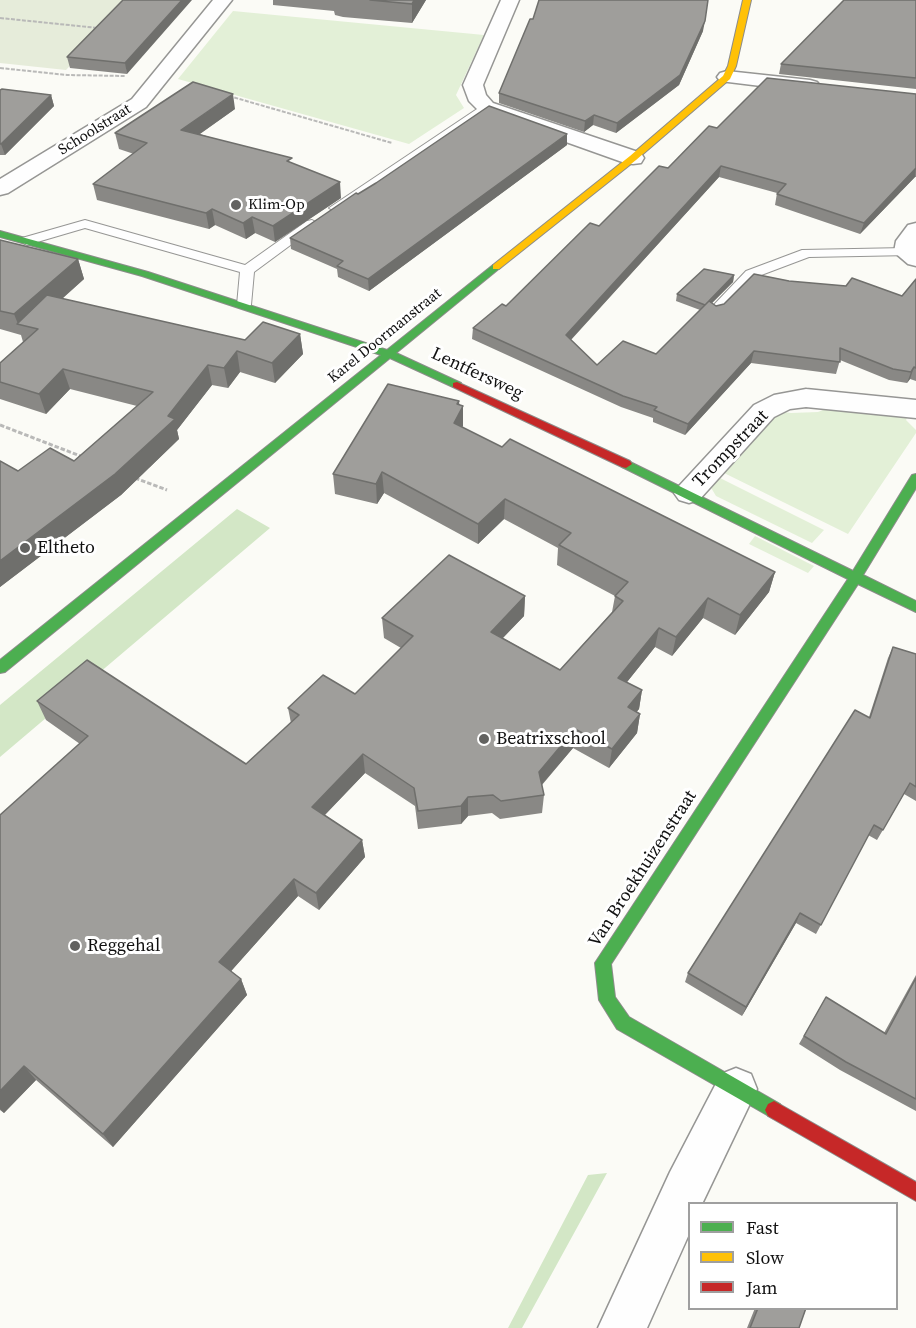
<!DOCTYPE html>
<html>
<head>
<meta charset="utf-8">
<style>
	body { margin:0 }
	#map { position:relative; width:916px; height:1328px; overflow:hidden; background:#fbfbf6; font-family:"Source Serif 4",serif }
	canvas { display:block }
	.legend { position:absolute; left:688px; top:1202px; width:210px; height:108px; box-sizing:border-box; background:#fff; border:2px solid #9f9f9f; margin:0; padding:8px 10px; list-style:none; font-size:18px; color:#101010 }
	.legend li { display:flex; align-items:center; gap:12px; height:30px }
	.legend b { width:30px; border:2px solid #9f9f9f }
</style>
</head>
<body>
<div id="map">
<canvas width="916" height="1328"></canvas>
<ul class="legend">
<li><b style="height:8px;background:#4caf50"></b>Fast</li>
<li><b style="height:8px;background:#ffc107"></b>Slow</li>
<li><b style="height:8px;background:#c62828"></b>Jam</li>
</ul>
</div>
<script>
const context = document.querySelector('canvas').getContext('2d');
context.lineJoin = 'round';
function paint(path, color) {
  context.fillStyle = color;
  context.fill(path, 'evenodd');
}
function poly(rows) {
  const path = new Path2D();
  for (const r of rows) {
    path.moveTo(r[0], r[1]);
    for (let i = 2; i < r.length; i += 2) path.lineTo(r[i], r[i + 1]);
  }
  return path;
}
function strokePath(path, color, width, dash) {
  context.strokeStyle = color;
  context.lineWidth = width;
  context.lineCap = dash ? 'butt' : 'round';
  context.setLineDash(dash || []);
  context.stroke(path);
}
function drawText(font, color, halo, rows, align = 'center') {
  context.font = font + ' "Source Serif 4",serif';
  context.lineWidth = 6;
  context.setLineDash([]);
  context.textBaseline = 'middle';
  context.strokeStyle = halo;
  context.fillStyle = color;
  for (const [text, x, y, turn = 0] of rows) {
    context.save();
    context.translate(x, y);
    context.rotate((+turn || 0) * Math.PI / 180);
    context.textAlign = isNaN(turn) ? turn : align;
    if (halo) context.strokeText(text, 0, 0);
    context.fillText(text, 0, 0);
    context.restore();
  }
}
const green = poly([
	[233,11,484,35,456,95,464,108,409,144,178,79],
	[835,405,908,415,906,420,916,430,916,433,848,534,720,471,771,410,791,413,818,412],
	[716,476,824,530,812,543,716,496,710,486],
	[755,536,814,566,808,573,749,544]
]);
const forest = poly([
	[237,509,270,528,0,757,0,705],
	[607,1173,522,1328,508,1328,588,1175]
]);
const cemetery = poly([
	[0,0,132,0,66,70,0,63]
]);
const pathFar1 = poly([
	[0,18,98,28],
	[0,68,67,75,125,76],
	[229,96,392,143]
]);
const path = poly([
	[0,425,83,457],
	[135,478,167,490]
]);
const lane = poly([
	[486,103,490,104,490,110,341,211,336,212,329,208,486,103],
	[85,220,245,265,307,221,312,220,319,224,254,272,251,305,244,309,237,305,240,272,85,228,27,245,20,241,22,238,85,220],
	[906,248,913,252,911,255,809,257,756,277,720,314,715,315,708,311,746,271,802,250,906,248]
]);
const street = poly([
	[213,0,232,0,146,107,8,193,0,195,0,179,132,99,213,0],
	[501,0,519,0,483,85,486,95,493,103,641,153,644,158,641,163,633,164,625,163,479,111,469,101,463,85,501,0],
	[727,71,810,80,817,82,820,86,817,90,810,92,720,81,717,77,720,73,727,71],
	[916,223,916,266,908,264,894,252,896,241,908,225,916,223],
	[806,389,916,400,916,418,806,407,790,409,774,417,699,500,689,503,679,500,674,493,679,486,754,405,774,395,806,389],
	[736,1068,751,1074,757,1089,702,1204,690,1204,690,1232,647,1328,598,1328,670,1172,721,1074,736,1068]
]);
const fast = poly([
	[0,231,148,272,387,350,493,265,501,267,396,353,461,383,461,387,453,387,390,358,5,672,0,673,0,660,381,355,142,276,0,237,0,231],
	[626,460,853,571,912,475,916,474,916,488,863,575,916,601,916,612,858,584,611,964,615,997,629,1017,780,1104,783,1110,780,1116,774,1119,617,1029,599,1000,595,963,848,579,622,467,620,464,622,461,626,460]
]);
const slow = poly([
	[743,0,751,0,736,66,730,79,636,160,499,269,493,269,493,265,630,156,723,76,728,66,743,0]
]);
const jam = poly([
	[457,382,630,461,632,464,626,468,622,467,453,387,453,383,457,382],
	[774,1101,916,1182,916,1201,768,1116,765,1110,768,1104,774,1101]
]);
const wall = poly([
	[123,0,127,74,70,68,67,57],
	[273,0,426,0,412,23,343,17,335,15,334,11,273,5],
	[916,0,916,89,779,74,781,64],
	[703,31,679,85,616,133,593,125,584,132,499,103,499,93],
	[0,90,51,95,54,106,5,155,0,155],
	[916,94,916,177,915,177,860,234,775,205,777,193,719,177,571,340,597,365,656,354,700,310,676,301,677,294,734,275,733,282,712,303,716,306,724,304,789,281,902,296,916,279,916,381,910,379,907,383,889,380,840,360,836,374,751,363,685,435,653,422,653,418,621,407,472,339,473,328,506,306,599,226,717,128],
	[235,109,200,134,292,163,341,198,275,242,255,233,246,239,215,225,209,229,97,200,93,184,134,154,119,149,115,133],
	[567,145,369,291,338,277,337,269,291,249,290,238,358,194],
	[0,240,78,259,84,279,62,299,245,340,300,334,303,354,275,383,240,372,228,388,212,385,177,430,179,439,121,495,0,587,0,461,18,471,74,461,137,406,70,389,46,414,0,399,0,363,23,342,21,335,0,329],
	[459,401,462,427,502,447,775,572,769,592,735,635,703,618,672,656,655,647,627,682,642,690,639,709,636,712,640,714,637,733,609,768,573,748,542,785,544,795,542,813,500,819,492,813,468,816,461,824,418,829,415,806,365,773,325,815,362,840,365,857,319,910,298,896,231,971,241,979,247,995,113,1147,36,1080,4,1113,0,1110,0,815,80,744,46,720,37,701,246,764,291,723,288,708,355,694,401,648,384,638,382,618,525,596,524,616,503,638,560,670,612,612,615,596,557,565,558,548,504,519,478,544,384,493,377,504,335,494,333,474],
	[893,647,916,654,916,801,904,794,877,840,868,835,816,934,796,923,742,1016,685,982,688,973,869,717,888,658],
	[916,975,916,1111,840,1070,799,1044,826,997,884,1033],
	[755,1308,806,1308,799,1328,747,1328]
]);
const shadedWall = poly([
	[182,0,192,0,127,74,125,63],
	[414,0,426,0,412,23,412,4],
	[705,21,703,31,679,85,616,133,617,123],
	[233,94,235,109,184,145,181,130],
	[51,95,54,106,5,155,1,144],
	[594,115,593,125,584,132,585,121],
	[567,134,567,145,369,291,368,279],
	[721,166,719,177,565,346,566,335],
	[916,168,915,177,860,234,864,223],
	[340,182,341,198,275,242,273,226],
	[212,209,215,225,209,229,206,213],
	[252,217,255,233,246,239,243,223],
	[78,259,84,279,30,327,18,324,14,314],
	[734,275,733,282,707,308,708,303],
	[300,334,303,354,275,383,272,363],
	[237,351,240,372,228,388,224,368],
	[754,351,751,363,685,435,688,424],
	[208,365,212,385,177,430,179,439,121,495,0,587,0,561,168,416],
	[914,367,910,379,907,383,911,372],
	[63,369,70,389,46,414,39,394],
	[459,401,459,412,463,406,463,426,454,443,454,423,457,404],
	[382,472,384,493,377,504,376,484],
	[505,499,504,519,478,544,478,524],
	[775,572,769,592,735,635,740,615],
	[525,596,524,616,490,651,491,632],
	[708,598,703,618,672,656,676,637],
	[659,628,655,647,615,697,618,678],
	[642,690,639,709,625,726,628,707],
	[640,714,637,733,609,768,612,749],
	[575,729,573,748,537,790,539,772],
	[363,754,365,773,315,825,312,807],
	[468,797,468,816,461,824,461,806],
	[362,840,365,857,319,910,316,893],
	[294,879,298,896,225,978,219,962],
	[800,913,796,923,742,1016,746,1007],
	[241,979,247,995,113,1147,103,1134],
	[24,1066,36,1080,4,1113,0,1109,0,1091]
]);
const building = poly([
	[123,0,182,0,125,63,67,57,123,0],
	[370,0,414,0,412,4,370,0],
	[539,0,708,0,705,21,680,75,617,123,594,115,585,121,499,93,530,19,533,19,539,0],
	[844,0,916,0,916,78,781,64,844,0],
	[767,78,916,94,916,168,864,223,777,194,786,184,721,166,566,335,597,365,623,341,656,354,709,301,716,306,724,304,754,274,789,281,846,286,852,278,902,296,916,279,916,368,914,367,911,372,893,369,840,348,840,362,754,351,688,424,654,410,657,407,623,396,473,328,502,304,506,306,590,223,599,226,659,166,668,168,709,126,717,128,767,78],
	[193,82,233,94,181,130,292,158,287,161,340,182,273,226,252,217,243,223,212,209,206,213,93,184,147,143,115,133,193,82],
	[2,89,51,95,1,144,0,144,0,90,2,89],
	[489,106,567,134,368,279,337,266,343,261,290,238,356,193,358,194,376,183,489,106],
	[0,240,78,259,14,314,0,311,0,240],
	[704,269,734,275,705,305,677,294,704,269],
	[47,295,245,340,263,322,300,334,272,363,237,351,224,368,208,365,168,416,175,419,115,474,0,561,0,461,18,471,50,448,74,461,153,392,63,369,39,394,0,382,0,363,38,329,17,324,47,295],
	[388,384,459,401,457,404,463,406,454,423,502,447,510,439,775,572,740,615,708,598,676,637,659,628,618,678,642,690,628,707,640,714,612,749,575,729,539,772,544,795,501,801,493,795,468,797,461,806,418,811,414,788,363,754,312,807,362,840,316,893,294,879,219,962,241,979,103,1134,24,1066,0,1091,0,815,88,736,37,701,87,660,246,764,299,715,288,708,323,675,355,694,413,636,382,618,449,555,525,596,491,632,560,670,623,601,615,596,628,582,559,545,571,533,505,499,478,524,382,472,376,484,333,474,388,384],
	[893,647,916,654,916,787,910,783,883,830,874,825,821,925,800,913,746,1007,688,973,855,710,870,718,893,647],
	[916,978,916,1099,846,1062,804,1036,826,997,886,1034,916,978],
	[758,1308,806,1308,799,1328,750,1328,758,1308]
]);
const markers = [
	[236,205,6,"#626260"],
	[25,548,6,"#626260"],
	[484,739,6,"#626260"],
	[75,946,6,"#626260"]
];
const farStreetnames = [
	["Schoolstraat",95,130,-32],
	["Karel Doormanstraat",385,336,-39]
];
const farPoinames = [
	["Klim-Op",248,205]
];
const streetNames = [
	["Lentfersweg",477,374,25],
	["Trompstraat",731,449,-46],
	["Van Broekhuizenstraat",643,869,-57]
];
const poiNames = [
	["Eltheto",37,548],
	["Beatrixschool",496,739],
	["Reggehal",87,946]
];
paint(green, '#e3f0d7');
paint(forest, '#d3e7c6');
paint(cemetery, '#e6ecda');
strokePath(lane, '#969694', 2);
strokePath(street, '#969694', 3);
strokePath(fast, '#8c8c8a', 2);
strokePath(slow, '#8c8c8a', 2);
strokePath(jam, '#8c8c8a', 2);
strokePath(pathFar1, '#b9b9b8', 2, [4, 1.5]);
strokePath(path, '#b9b9b8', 3, [4.5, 2]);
paint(lane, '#fefefe');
paint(street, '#fefefe');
paint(fast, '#4caf50');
paint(slow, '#ffc107');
paint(jam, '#c62828');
paint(wall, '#898885');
paint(shadedWall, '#6f6f6c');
paint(building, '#9f9e9b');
strokePath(building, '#6f6f6c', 1.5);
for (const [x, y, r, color] of markers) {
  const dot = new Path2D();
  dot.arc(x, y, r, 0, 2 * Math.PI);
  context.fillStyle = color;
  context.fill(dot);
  strokePath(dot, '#fff', 2);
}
drawText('15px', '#101010', '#fff', farStreetnames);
drawText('15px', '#101010', '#fff', farPoinames, 'left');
drawText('18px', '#101010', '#fff', streetNames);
drawText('18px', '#101010', '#fff', poiNames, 'left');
</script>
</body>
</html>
